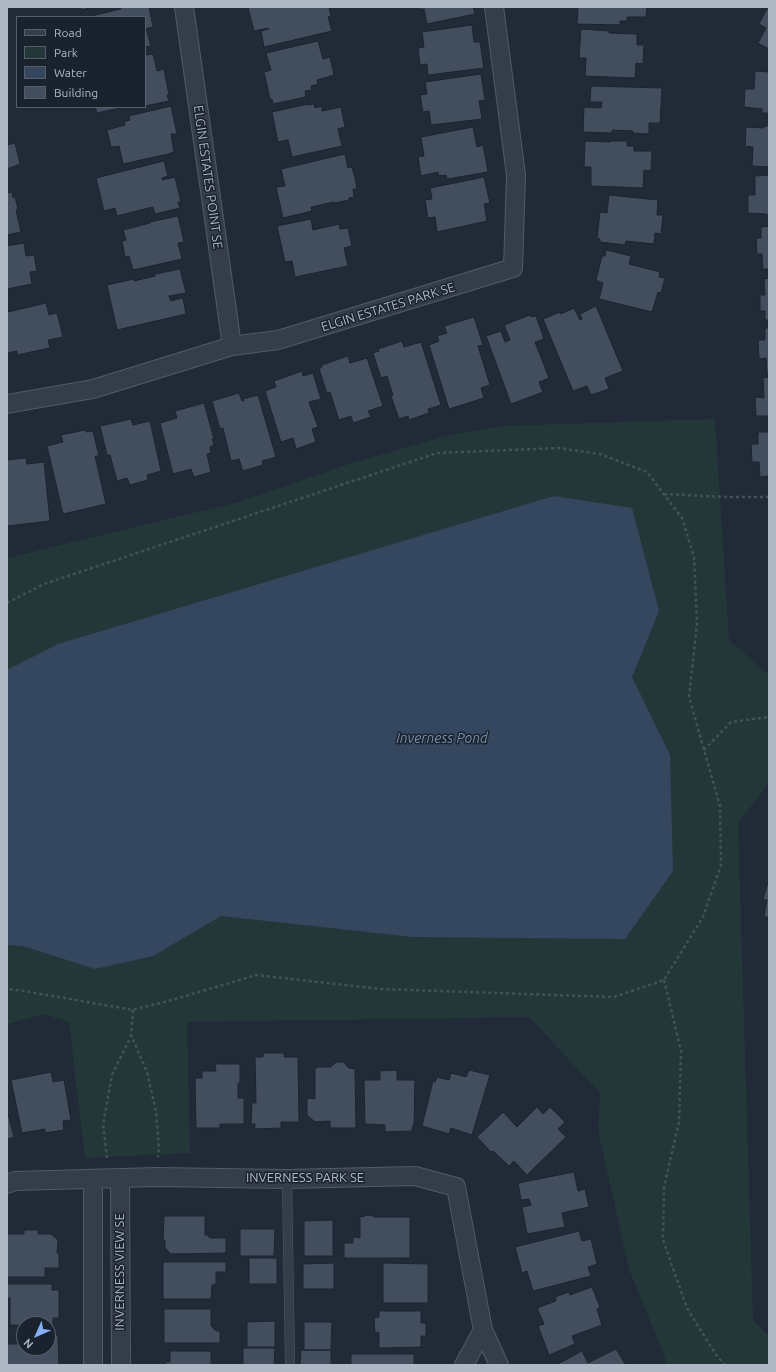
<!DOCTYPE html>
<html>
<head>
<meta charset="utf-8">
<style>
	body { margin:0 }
	#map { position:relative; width:776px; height:1372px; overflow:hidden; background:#212b38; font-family:Ubuntu,sans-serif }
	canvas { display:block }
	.frame { position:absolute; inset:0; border:8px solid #afb8c5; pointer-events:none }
	.legend { position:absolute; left:16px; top:16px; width:130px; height:92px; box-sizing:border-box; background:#1a222d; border:1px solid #565e6a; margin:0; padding:5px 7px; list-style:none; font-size:12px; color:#afb8c5 }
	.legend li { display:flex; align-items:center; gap:8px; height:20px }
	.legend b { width:20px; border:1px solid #565e6a }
	.north { position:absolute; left:16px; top:1316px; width:40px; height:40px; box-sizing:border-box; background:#1a222d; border:1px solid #565e6a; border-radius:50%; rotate:225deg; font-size:11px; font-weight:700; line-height:16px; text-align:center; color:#afb8c5 }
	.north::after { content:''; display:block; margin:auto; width:14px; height:18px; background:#83b0f6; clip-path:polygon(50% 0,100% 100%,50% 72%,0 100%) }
</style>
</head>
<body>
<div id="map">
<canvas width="776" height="1372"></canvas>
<div class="frame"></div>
<ul class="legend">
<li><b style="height:5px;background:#343d48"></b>Road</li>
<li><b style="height:11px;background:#233739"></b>Park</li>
<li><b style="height:11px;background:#35465f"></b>Water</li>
<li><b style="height:11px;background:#424e5d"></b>Building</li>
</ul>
<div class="north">N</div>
</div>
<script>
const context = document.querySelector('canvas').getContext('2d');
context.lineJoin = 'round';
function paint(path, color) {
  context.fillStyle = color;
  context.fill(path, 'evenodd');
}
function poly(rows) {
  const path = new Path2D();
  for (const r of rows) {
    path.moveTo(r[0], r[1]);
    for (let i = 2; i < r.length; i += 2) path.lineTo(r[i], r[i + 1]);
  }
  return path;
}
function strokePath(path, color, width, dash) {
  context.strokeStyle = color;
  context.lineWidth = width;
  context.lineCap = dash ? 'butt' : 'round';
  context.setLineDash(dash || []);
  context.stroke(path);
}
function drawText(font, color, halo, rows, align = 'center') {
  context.font = font + ' Ubuntu,sans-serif';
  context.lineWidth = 3;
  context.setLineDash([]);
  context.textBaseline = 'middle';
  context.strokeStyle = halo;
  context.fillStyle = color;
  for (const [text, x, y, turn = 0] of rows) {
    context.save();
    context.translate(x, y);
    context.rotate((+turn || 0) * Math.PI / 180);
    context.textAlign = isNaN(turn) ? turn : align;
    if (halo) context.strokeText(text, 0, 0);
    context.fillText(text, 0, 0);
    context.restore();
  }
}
const green = poly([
	[715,419,729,640,769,675,769,783,738,823,753,1320,769,1336,769,1365,668,1365,629,1269,598,1130,600,1093,529,1017,187,1022,190,1153,85,1158,69,1022,43,1014,7,1024,7,558,239,502,346,465,445,436,503,426]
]);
const water = poly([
	[554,496,632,508,659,611,632,677,670,755,673,871,625,939,413,937,221,916,153,956,95,969,23,946,7,945,7,670,58,644]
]);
const building = poly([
	[81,7,94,7,81,10,81,7],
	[120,7,149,7,153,27,145,29,145,17,87,17,121,9,120,7],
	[250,7,329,7,331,16,328,17,332,31,264,47,261,31,269,29,268,28,254,31,248,8,250,7],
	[419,7,473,7,475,14,427,24,424,9,419,9,419,7],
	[578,7,647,7,646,17,627,17,627,21,620,21,620,25,577,24,578,7],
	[768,7,769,7,769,49,758,43,766,28,759,24,768,7],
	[472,25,474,42,480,42,484,68,428,75,427,64,420,65,418,48,424,47,422,32,472,25],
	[581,29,609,31,609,33,637,34,637,45,644,45,643,64,636,63,635,78,585,76,586,58,579,58,581,29],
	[145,32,147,32,151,46,145,47,145,32],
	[318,41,323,59,330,57,334,75,317,80,318,84,311,86,312,90,305,91,306,97,273,104,272,99,270,99,264,72,271,70,266,53,318,41],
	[153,54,157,71,164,69,169,95,167,95,169,101,145,106,145,55,153,54],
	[755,71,769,72,769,116,768,113,762,113,762,109,744,107,745,89,754,89,755,71],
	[481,74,485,100,479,101,482,119,431,125,429,111,423,112,420,95,427,94,425,82,481,74],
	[591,86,662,88,660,123,649,123,649,134,633,133,633,131,612,130,612,133,583,132,584,107,601,108,602,102,590,102,591,86],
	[308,104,308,105,314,104,315,108,322,106,322,111,341,107,345,127,338,129,342,146,292,157,288,140,278,142,272,112,308,104],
	[171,106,177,134,171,134,174,152,168,154,123,164,119,146,111,147,107,130,125,125,124,122,130,120,129,116,171,106],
	[95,107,120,107,120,108,97,113,95,107],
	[764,126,769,126,769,167,752,166,753,147,745,146,746,127,764,128,764,126],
	[473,127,477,147,483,145,488,172,447,179,446,175,439,176,438,172,421,176,418,157,424,156,421,137,473,127],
	[585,141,610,142,610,141,627,141,627,146,634,146,634,151,652,151,651,171,644,170,643,188,591,186,591,167,584,167,585,141],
	[15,143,20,164,7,169,7,145,15,143],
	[345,154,348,168,352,167,355,178,357,189,353,189,354,197,349,198,349,200,335,203,334,202,311,207,312,211,283,218,276,187,285,186,281,169,345,154],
	[164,161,168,176,162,178,162,180,175,177,181,202,178,202,180,208,155,214,153,207,117,216,115,208,104,211,96,178,164,161],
	[769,175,769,218,768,218,767,214,748,213,748,195,755,195,755,176,769,175],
	[484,177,490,203,484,204,487,221,437,232,435,217,428,218,425,200,432,199,430,188,484,177],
	[12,192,13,198,15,197,18,209,16,210,21,232,7,235,7,193,12,192],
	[609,195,658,200,657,215,663,215,661,234,655,233,654,244,626,241,625,245,600,242,600,239,597,238,600,212,607,213,609,195],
	[178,216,184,242,178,243,182,259,133,270,129,256,125,257,122,241,126,240,123,230,150,223,150,222,178,216],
	[311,219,313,230,339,224,340,229,348,228,352,246,344,248,348,266,295,277,292,261,285,262,277,226,311,219],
	[769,226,769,269,763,269,762,254,757,254,756,238,761,238,761,227,769,226],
	[24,243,26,256,34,255,37,271,30,272,32,284,7,289,7,246,24,243],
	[606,250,631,256,629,264,660,272,659,277,665,278,661,293,658,292,652,312,599,299,603,283,596,280,602,256,605,256,606,250],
	[180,269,186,293,169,296,171,301,183,298,186,314,117,330,107,285,134,279,134,281,155,276,155,274,180,269],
	[769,278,769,320,765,320,765,311,760,311,760,295,765,295,764,279,769,278],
	[46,303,49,315,57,313,63,337,48,340,50,348,17,355,17,351,7,353,7,308,8,312,46,303],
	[596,306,623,371,605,378,609,389,591,395,587,386,573,391,543,319,560,312,561,314,574,308,580,320,582,319,580,314,596,306],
	[530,315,531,317,536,316,544,339,535,342,549,378,539,382,543,392,511,404,486,336,501,331,505,342,510,340,504,325,530,315],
	[474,317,483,345,478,346,490,385,481,388,484,398,449,409,429,345,439,341,437,336,447,333,444,326,474,317],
	[765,328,769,328,769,373,767,373,766,358,759,359,758,340,765,340,765,328],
	[402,341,404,347,421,342,441,405,428,409,429,413,409,420,408,416,399,419,391,396,393,395,387,376,381,378,373,353,379,351,378,349,402,341],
	[348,356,350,363,367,358,383,406,368,411,371,417,353,423,351,416,339,420,330,392,327,393,319,369,322,367,322,365,348,356],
	[302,371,303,376,313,373,321,399,309,402,318,427,312,429,316,442,296,449,293,438,281,442,265,391,276,387,274,381,302,371],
	[769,377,769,416,756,416,755,397,764,398,763,378,769,377],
	[239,393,242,401,244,401,243,399,258,395,276,457,262,461,263,465,243,471,239,459,231,461,223,428,220,429,212,401,239,393],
	[204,403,214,439,212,439,214,445,210,447,211,453,207,454,211,472,194,477,191,469,173,474,160,423,177,418,175,411,204,403],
	[131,419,133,425,150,421,161,471,147,475,148,480,130,485,127,478,117,481,110,455,107,455,100,426,131,419],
	[85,430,86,432,93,431,99,456,95,456,106,504,63,514,47,446,63,442,61,435,85,430],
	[758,432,769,432,769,476,760,477,759,462,752,462,751,444,758,444,758,432],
	[26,458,27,464,44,462,50,521,7,526,7,460,26,458],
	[769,879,769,918,764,916,767,900,763,899,769,879],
	[263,1053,284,1053,284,1057,298,1057,299,1122,281,1122,281,1128,255,1129,255,1124,251,1124,252,1103,256,1103,255,1057,263,1057,263,1053],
	[336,1062,343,1062,349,1068,355,1069,356,1128,330,1128,330,1121,315,1122,307,1115,307,1098,315,1099,315,1068,317,1068,317,1067,331,1067,336,1062],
	[215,1064,240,1064,240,1083,238,1083,238,1098,244,1098,244,1124,220,1124,220,1128,196,1128,195,1078,202,1078,202,1071,216,1071,215,1064],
	[397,1070,397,1080,415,1080,414,1125,413,1125,412,1131,385,1132,385,1125,365,1124,364,1080,380,1080,380,1071,397,1070],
	[469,1070,490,1075,472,1135,451,1128,449,1134,422,1126,433,1081,435,1082,437,1077,449,1080,451,1073,466,1077,469,1070],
	[51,1072,53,1082,64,1080,71,1120,63,1121,64,1130,45,1133,45,1129,22,1133,11,1080,51,1072],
	[537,1107,543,1114,550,1107,565,1122,558,1129,566,1137,527,1175,514,1161,509,1166,493,1151,491,1152,477,1137,503,1112,517,1127,537,1107],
	[7,1110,14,1137,8,1139,7,1138,7,1110],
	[574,1172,578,1191,585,1189,589,1207,562,1213,565,1227,527,1234,522,1207,531,1205,529,1199,521,1200,518,1183,574,1172],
	[365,1215,374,1216,374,1217,410,1217,410,1258,344,1258,344,1243,353,1243,353,1237,360,1238,360,1217,365,1216,365,1215],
	[164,1216,205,1216,205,1235,207,1235,210,1238,226,1238,226,1253,171,1254,165,1248,165,1241,163,1240,164,1216],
	[333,1220,333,1256,304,1256,304,1221,333,1220],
	[240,1229,275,1229,274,1256,240,1256,240,1229],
	[24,1230,39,1230,38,1234,51,1234,58,1240,57,1253,59,1253,59,1268,45,1268,45,1277,7,1277,7,1234,24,1234,24,1230],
	[579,1231,582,1241,591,1239,597,1264,588,1267,591,1276,533,1291,527,1271,522,1273,515,1247,579,1231],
	[249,1258,277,1258,277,1284,249,1284,249,1258],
	[163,1262,226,1262,226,1272,216,1272,216,1284,212,1285,211,1299,163,1299,163,1262],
	[334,1263,334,1289,303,1289,303,1264,334,1263],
	[383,1263,428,1264,428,1303,383,1303,383,1263],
	[7,1284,52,1284,52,1290,59,1290,59,1318,53,1318,53,1325,10,1325,10,1298,7,1298,7,1284],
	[592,1287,600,1307,597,1309,602,1325,572,1336,575,1344,549,1355,538,1326,544,1324,537,1308,556,1301,555,1297,569,1292,570,1295,592,1287],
	[164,1309,211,1309,211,1326,216,1331,220,1331,220,1343,164,1343,164,1309],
	[379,1311,421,1311,421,1323,426,1323,426,1336,421,1336,421,1347,379,1348,379,1332,375,1333,374,1318,379,1317,379,1311],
	[275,1321,275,1347,247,1347,247,1322,275,1321],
	[304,1322,332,1322,331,1350,304,1350,304,1322],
	[21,1334,24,1334,24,1348,48,1348,48,1335,58,1335,59,1365,7,1365,7,1344,21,1344,21,1334],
	[243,1348,275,1348,274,1365,243,1365,243,1348],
	[616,1349,625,1364,623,1365,556,1365,582,1351,588,1363,616,1349],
	[301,1350,331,1350,331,1365,300,1365,301,1350],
	[170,1351,211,1351,211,1365,165,1365,166,1362,170,1362,170,1351],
	[351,1354,414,1354,414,1365,351,1365,351,1354]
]);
const path = poly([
	[664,494,726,497,769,497],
	[7,603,44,584,437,453,559,448,600,454,647,472,682,518,694,557,697,624,689,697,720,806,721,865,703,917,664,980,614,997,380,989,256,975,179,998,133,1010,24,991,7,989],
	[704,750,731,722,769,717],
	[664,980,681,1051,679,1122,664,1187,663,1240,687,1308,716,1355,725,1365],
	[133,1010,131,1035,147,1072,156,1111,159,1147,158,1157],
	[107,1158,103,1125,112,1075,131,1036]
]);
const lane = poly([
	[287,1179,290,1365]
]);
const street = poly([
	[184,7,232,346],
	[7,404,93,389,232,346,278,340,513,268,516,175,494,7],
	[120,1178,121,1365],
	[7,1184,15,1181,157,1177,287,1179,415,1176,456,1187,483,1330,499,1365],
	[93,1365,93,1180],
	[464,1365,483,1330]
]);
const streetNames = [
	["ELGIN ESTATES POINT SE",208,177,82],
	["ELGIN ESTATES PARK SE",388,307,-17],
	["INVERNESS PARK SE",305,1178],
	["INVERNESS VIEW SE",120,1272,-90]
];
const waterNames = [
	["Inverness Pond",442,738]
];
paint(green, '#233739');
paint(water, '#35465f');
paint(building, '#424e5d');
strokePath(building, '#1c242f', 1);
strokePath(lane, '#525b66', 10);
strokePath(street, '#525b66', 20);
strokePath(path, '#405456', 2.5, [3, 3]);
strokePath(lane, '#343d48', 9);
strokePath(street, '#343d48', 18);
drawText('13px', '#afb8c5', '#1a222d', streetNames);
drawText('italic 14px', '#778ead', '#1a222d', waterNames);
</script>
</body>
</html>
